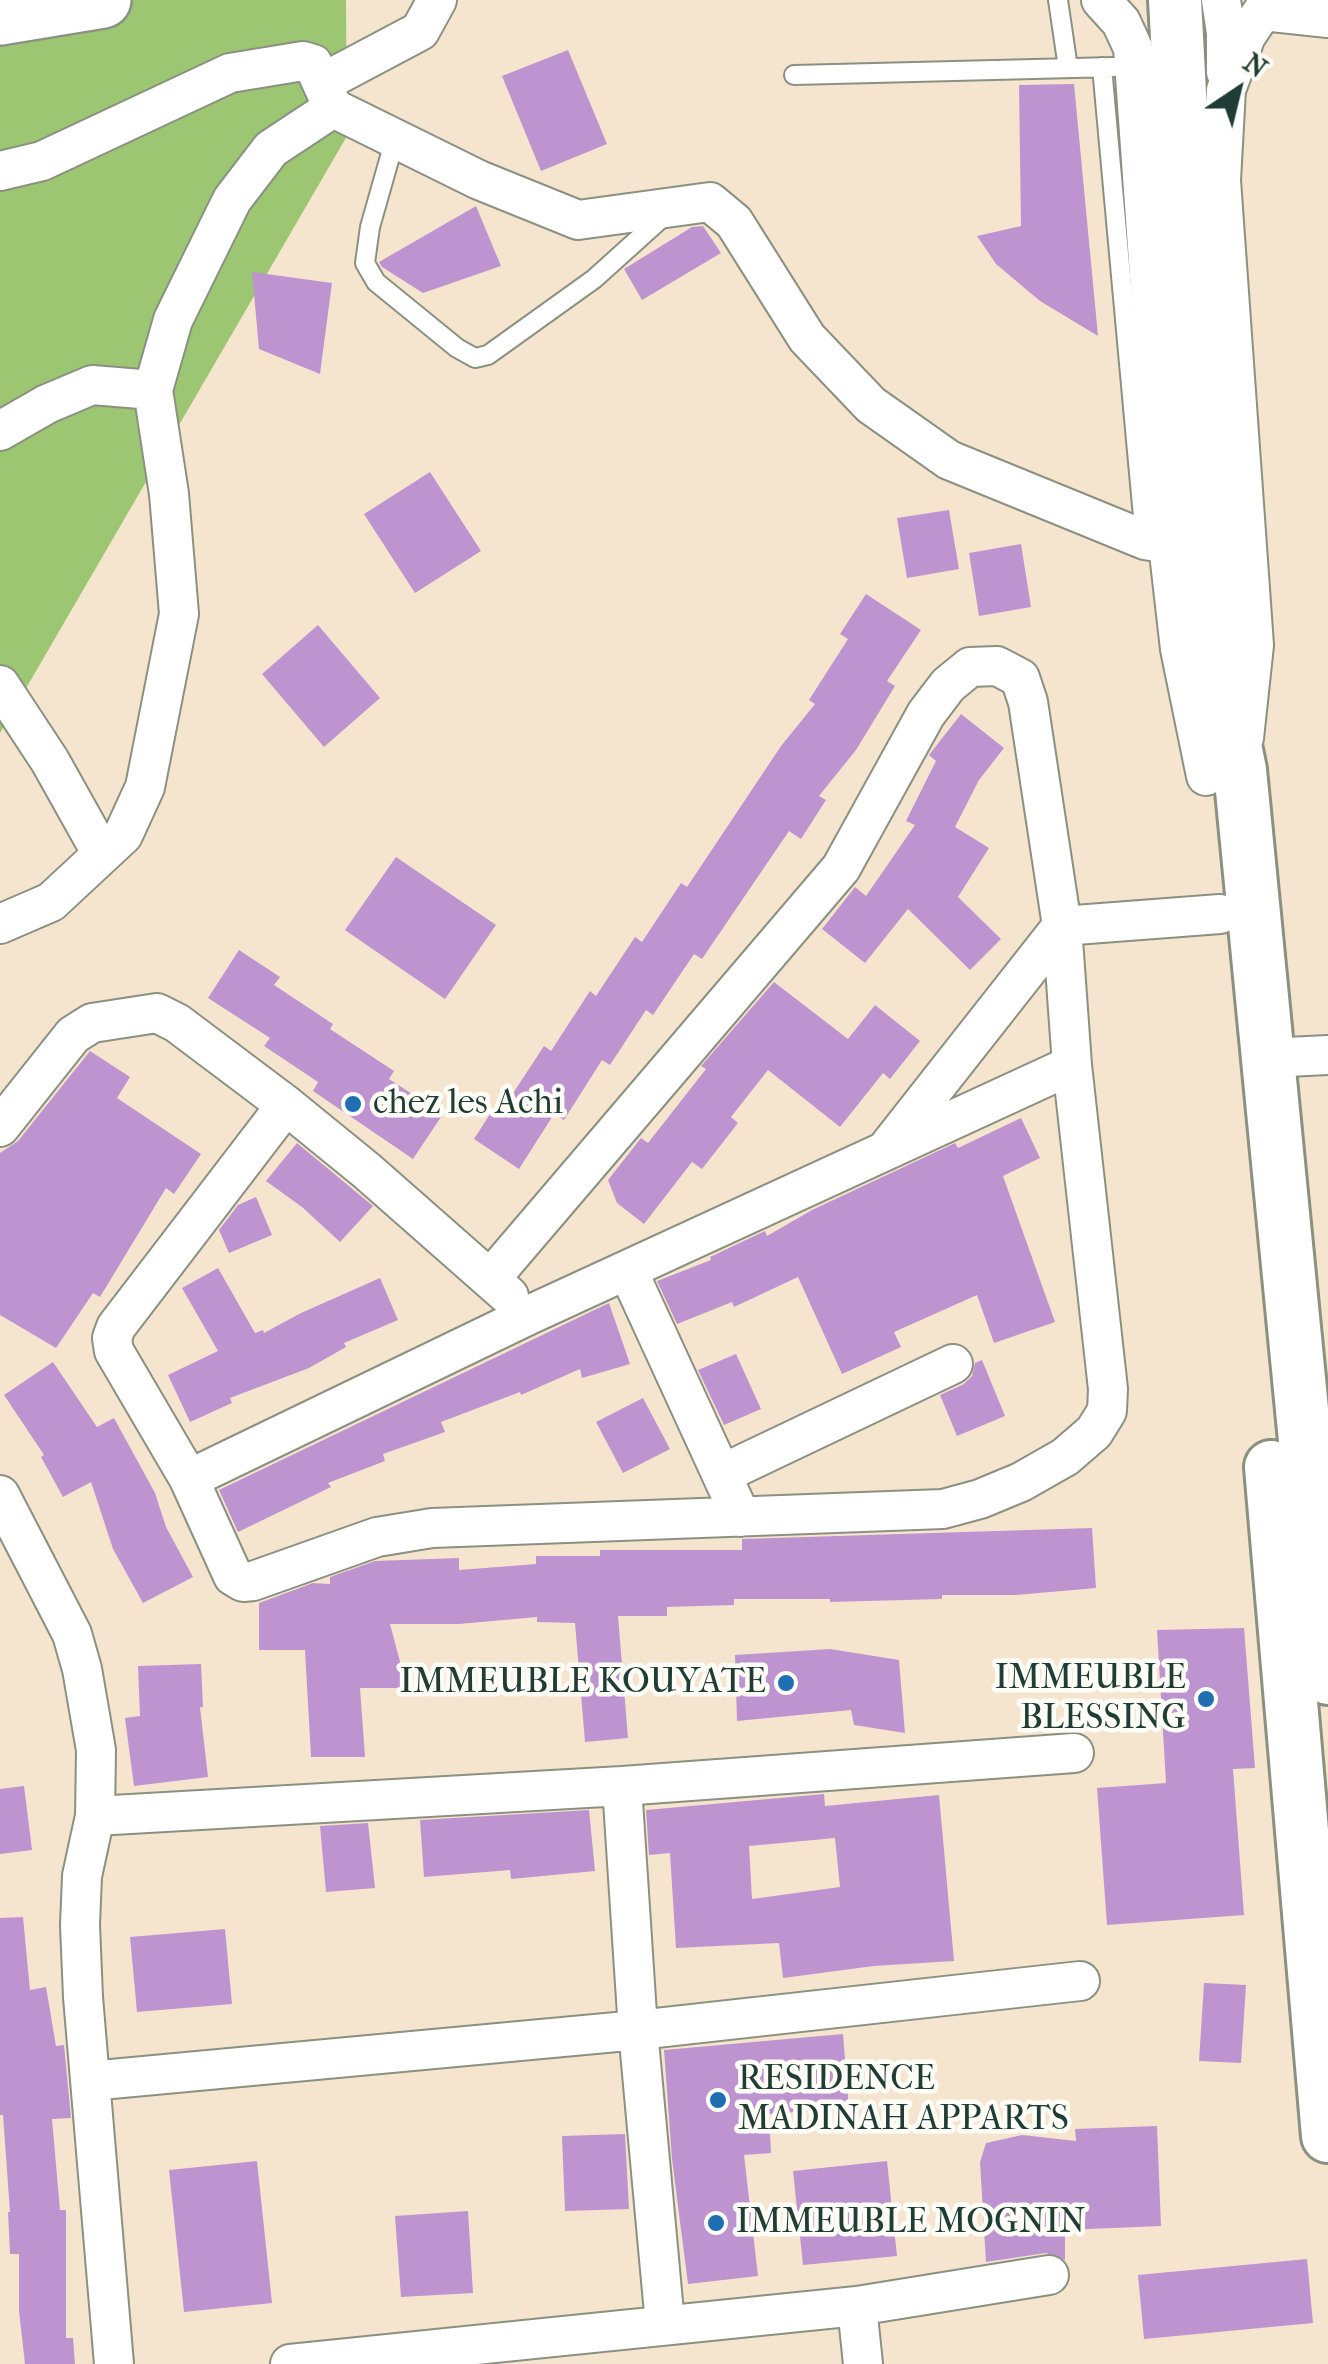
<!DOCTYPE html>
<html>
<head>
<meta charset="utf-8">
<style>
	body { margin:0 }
	#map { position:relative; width:1328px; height:2364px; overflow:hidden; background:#f6e5ce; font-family:"IM FELL French Canon",serif }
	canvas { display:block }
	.north { position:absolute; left:1188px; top:40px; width:100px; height:100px; -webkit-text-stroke:8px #fdfcf7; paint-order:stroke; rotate:35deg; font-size:28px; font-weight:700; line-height:40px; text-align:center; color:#1f3d34 }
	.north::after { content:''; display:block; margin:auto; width:35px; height:45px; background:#1f3d34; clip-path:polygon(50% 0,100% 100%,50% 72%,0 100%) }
</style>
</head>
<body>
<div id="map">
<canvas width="1328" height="2364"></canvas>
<div class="north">N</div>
</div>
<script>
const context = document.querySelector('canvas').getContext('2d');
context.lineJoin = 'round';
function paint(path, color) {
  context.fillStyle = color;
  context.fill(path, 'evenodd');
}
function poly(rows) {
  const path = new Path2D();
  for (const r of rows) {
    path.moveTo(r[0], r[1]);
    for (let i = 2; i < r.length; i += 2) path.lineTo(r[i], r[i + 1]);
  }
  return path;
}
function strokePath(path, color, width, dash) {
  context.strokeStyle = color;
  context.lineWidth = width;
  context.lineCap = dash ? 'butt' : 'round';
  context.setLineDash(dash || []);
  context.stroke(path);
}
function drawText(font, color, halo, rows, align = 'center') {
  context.font = font + ' "IM FELL French Canon",serif';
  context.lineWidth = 9;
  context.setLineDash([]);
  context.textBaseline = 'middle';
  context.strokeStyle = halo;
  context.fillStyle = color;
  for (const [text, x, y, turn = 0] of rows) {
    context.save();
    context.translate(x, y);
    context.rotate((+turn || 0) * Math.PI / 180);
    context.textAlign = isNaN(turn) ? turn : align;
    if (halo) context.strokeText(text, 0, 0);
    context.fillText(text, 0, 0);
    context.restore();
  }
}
const green = poly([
	[0,0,346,0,347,136,0,733]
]);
const building = poly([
	[568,50,607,144,541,171,502,76],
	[1074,84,1098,336,1040,301,996,264,977,236,1021,226,1019,85],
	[476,206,501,266,423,293,382,267,379,262],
	[703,226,721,253,642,300,624,269,692,227],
	[252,272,332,283,320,374,259,349],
	[430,472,481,551,415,593,364,514],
	[949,510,959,569,907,578,897,518],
	[1021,544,1031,607,979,616,969,553],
	[866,594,921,630,887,681,895,686,856,750,819,796,826,800,801,839,789,831,702,959,694,954,653,1015,646,1010,610,1065,602,1060,564,1120,554,1114,519,1169,474,1139,499,1100,506,1104,544,1046,551,1051,590,991,596,996,635,937,642,942,681,883,687,887,781,746,815,704,809,700,848,639,840,634],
	[318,625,380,698,324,747,262,674],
	[961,714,1004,748,979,780,955,827,989,848,958,897,1001,939,970,970,908,909,865,963,822,929,855,887,866,896,915,825,906,821,936,761,929,755],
	[396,857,496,925,445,999,345,930],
	[239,950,280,977,274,985,333,1024,330,1029,394,1071,389,1079,443,1114,413,1159,313,1091,318,1082,264,1046,270,1038,208,998],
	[774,982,848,1039,875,1005,920,1041,890,1079,883,1073,840,1127,768,1070,731,1117,738,1123,702,1169,692,1162,644,1224,617,1203,608,1180,641,1138,648,1143,706,1069,701,1066],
	[90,1051,130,1077,117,1098,201,1154,174,1194,166,1188,100,1297,93,1293,56,1348,0,1315,0,1153,18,1141],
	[1021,1118,1040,1158,1003,1176,1055,1322,994,1343,977,1295,894,1332,901,1347,842,1374,798,1277,734,1307,732,1302,677,1324,657,1281,711,1260,710,1257,765,1231,767,1236,812,1210,955,1143,958,1148],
	[297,1143,373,1206,340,1242,302,1207,266,1181],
	[256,1197,272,1235,229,1253,219,1230,238,1205],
	[218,1268,255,1333,263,1330,264,1333,301,1313,380,1278,398,1320,344,1343,346,1347,309,1368,230,1398,232,1403,190,1422,168,1375,218,1351,182,1288],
	[609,1303,630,1364,582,1378,580,1369,521,1395,520,1392,441,1422,445,1432,383,1454,385,1461,328,1483,331,1487,238,1532,219,1490],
	[736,1354,761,1409,724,1425,698,1370],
	[982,1360,1005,1416,957,1436,940,1395,964,1384,972,1376,975,1363],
	[53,1362,97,1427,114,1418,155,1493,166,1527,193,1577,143,1603,113,1549,91,1482,63,1497,41,1457,44,1455,4,1395],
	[643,1398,670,1449,623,1473,596,1422],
	[1092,1528,1096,1588,1016,1595,942,1595,942,1599,830,1602,830,1599,734,1599,734,1605,667,1607,667,1616,618,1616,628,1738,585,1742,575,1623,537,1622,537,1617,459,1624,390,1624,407,1688,360,1688,365,1757,311,1757,305,1650,259,1650,259,1603,313,1583,330,1584,330,1577,375,1561,459,1558,459,1570,536,1564,536,1556,600,1556,600,1550,742,1550,742,1539],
	[1244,1628,1255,1768,1233,1769,1244,1915,1107,1925,1097,1788,1166,1783,1157,1630],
	[830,1649,899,1660,905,1733,854,1725,851,1710,737,1721,735,1655],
	[201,1664,203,1707,200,1707,208,1777,134,1786,125,1718,140,1716,138,1666],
	[24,1786,32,1850,0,1854,0,1789],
	[824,1794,825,1806,939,1795,954,1961,874,1966,783,1978,779,1943,676,1948,670,1853,649,1855,646,1810],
	[835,1838,840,1887,752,1899,749,1846],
	[589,1810,595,1871,511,1879,510,1870,424,1877,420,1820],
	[368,1823,375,1888,326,1892,320,1826],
	[23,1917,30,1990,46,1987,56,2046,64,2045,71,2118,52,2119,60,2210,66,2210,66,2338,73,2338,75,2364,25,2364,19,2311,19,2254,10,2254,8,2212,10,2212,3,2115,0,2115,0,1918],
	[225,1929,232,2004,137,2012,130,1937],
	[1204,1983,1246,1985,1241,2063,1199,2061],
	[843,2034,849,2108,769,2114,771,2153,744,2155,758,2276,688,2284,672,2159,664,2050],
	[1157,2126,1161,2226,1065,2230,1065,2260,1046,2253,986,2262,980,2162,986,2143,1022,2135,1076,2141,1075,2129],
	[625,2134,629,2209,565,2211,562,2136],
	[257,2161,272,2303,184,2312,169,2170],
	[887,2161,897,2256,803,2265,793,2171],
	[468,2211,473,2293,401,2297,395,2216],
	[1307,2259,1313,2323,1144,2339,1138,2275]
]);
const lane = poly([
	[1058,0,1068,68],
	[1102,67,1145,539],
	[794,75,1114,67],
	[395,139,370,227,365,263,376,282,457,348,475,358,488,355,594,279,665,215]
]);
const street = poly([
	[1101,0,1121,22,1133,48,1168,544,1180,649,1206,776],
	[1221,0,1226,33,1226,72],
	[1263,11,1328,18],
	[322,83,420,31,437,0],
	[0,171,42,161,230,73,303,61,313,64,333,108,479,180,578,220,710,202,734,222,807,338,871,405,949,460,1145,540,1168,544],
	[0,431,47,404,92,385,153,390],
	[0,685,50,761,102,854],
	[1244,738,1254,645,1221,180,1226,90,1246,36,1270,0],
	[0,924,51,902,123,835,145,787,179,614,169,494,153,390,173,320,232,200,271,149,333,108],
	[1267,1058,1328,1055],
	[286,1105,116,1327,112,1338,114,1351,189,1479,233,1576,243,1582,253,1581,377,1537,432,1528,943,1509,980,1499,1021,1482,1065,1457,1094,1432,1107,1411,1108,1389,1072,1065,1062,926,1028,702,1020,678,997,666,970,667,948,685,926,714,841,868,491,1278],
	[0,1127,73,1035,92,1023,157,1013,177,1023,286,1105,367,1171,509,1296],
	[889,1146,1062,926,1220,914],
	[628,1271,741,1517],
	[722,1474,953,1364],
	[189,1479,529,1315,1072,1065],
	[0,1495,72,1634,82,1669,96,1750,95,1816,82,1876,80,1925,83,1997,114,2364],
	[622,1786,638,2030,665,2324],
	[95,1816,622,1786,1074,1753],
	[90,2081,638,2030,1080,1981],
	[857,2306,863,2364],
	[290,2364,857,2306,1049,2275]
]);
const secondary = poly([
	[1175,0,1204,542,1212,634,1240,770,1328,1678],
	[1271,1467,1328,2136]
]);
const highway = poly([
	[0,17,103,0]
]);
const markers = [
	[353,1104,10,"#1f6fb2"],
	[786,1683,10,"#1f6fb2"],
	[1206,1699,10,"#1f6fb2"],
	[718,2100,10,"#1f6fb2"],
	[716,2223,10,"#1f6fb2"]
];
const poiNames = [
	["chez les Achi",373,1104],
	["IMMEUBLE",1186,1679,"right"],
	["BLESSING",1186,1719,"right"],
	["IMMEUBLE KOUYATE",766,1683,"right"],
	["RESIDENCE",738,2080],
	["MADINAH APPARTS",738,2120],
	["IMMEUBLE MOGNIN",736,2223]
];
paint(green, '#9cc672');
paint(building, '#be94d0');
strokePath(lane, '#8a9181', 22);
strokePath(street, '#8a9181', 42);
strokePath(secondary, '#8a9181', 58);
strokePath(highway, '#8a9181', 60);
strokePath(lane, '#fff', 18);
strokePath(street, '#fff', 38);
strokePath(secondary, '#fff', 52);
strokePath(highway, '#fff', 55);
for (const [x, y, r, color] of markers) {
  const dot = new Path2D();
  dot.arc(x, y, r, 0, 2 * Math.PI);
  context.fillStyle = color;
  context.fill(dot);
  strokePath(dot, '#fdfcf7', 4);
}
drawText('35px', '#1f3d34', '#fdfcf7', poiNames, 'left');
</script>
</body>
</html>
